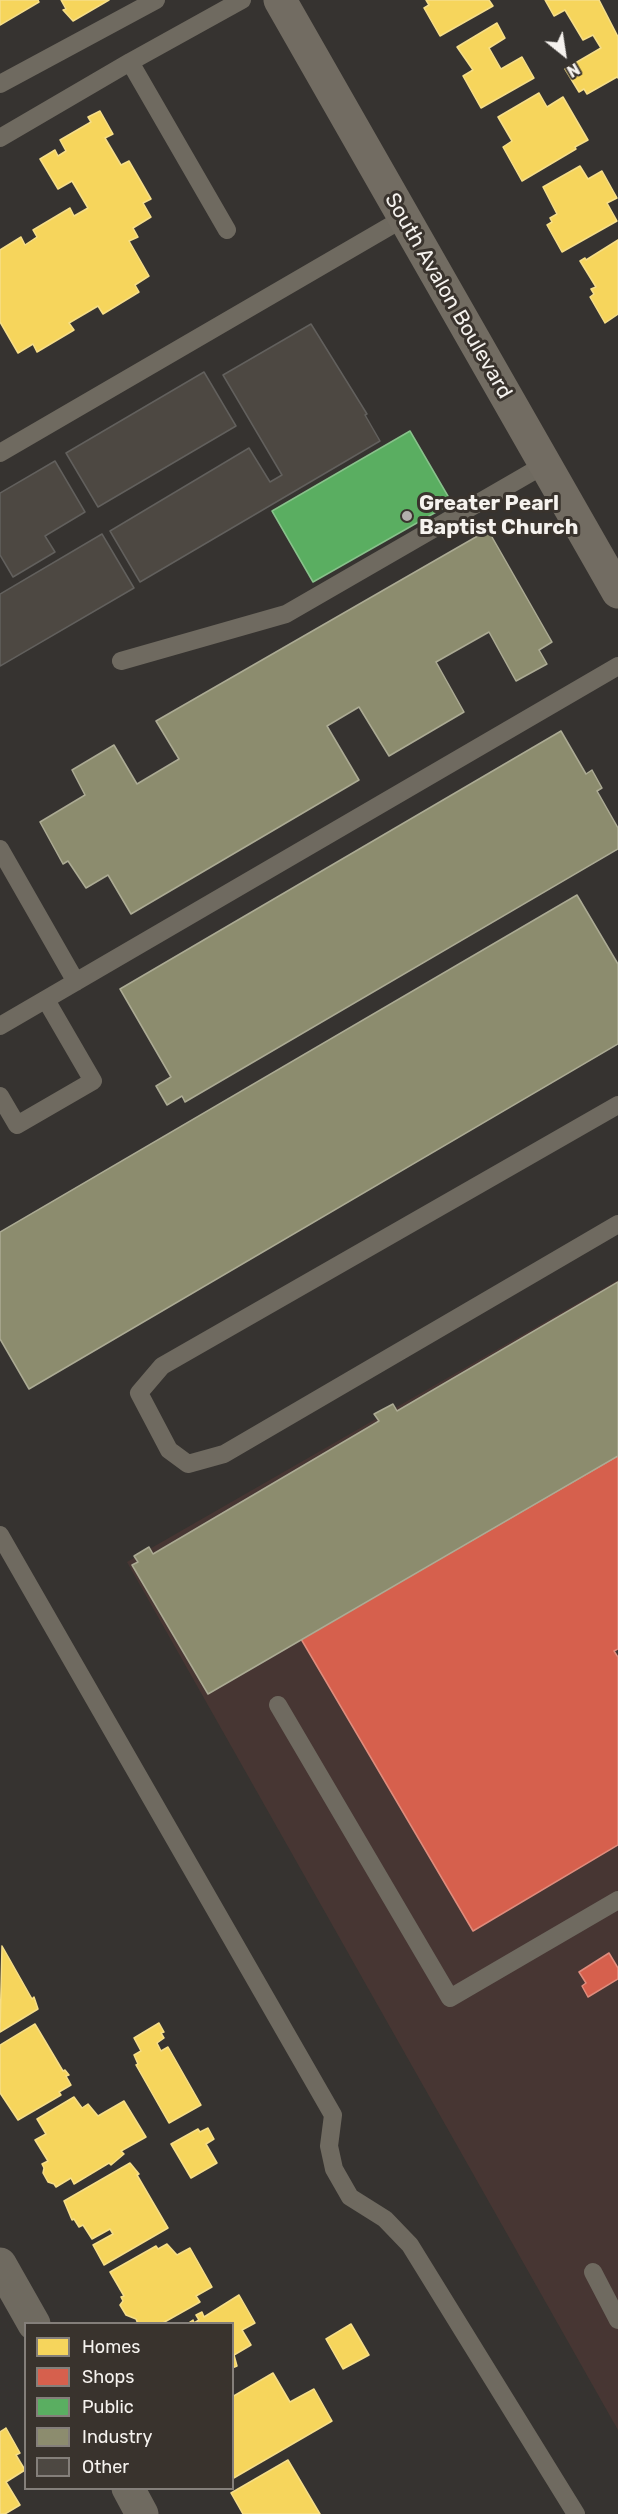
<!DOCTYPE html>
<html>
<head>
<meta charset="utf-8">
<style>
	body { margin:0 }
	#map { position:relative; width:618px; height:2514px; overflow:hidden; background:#363330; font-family:Rubik,sans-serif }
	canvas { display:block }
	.legend { position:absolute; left:24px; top:2322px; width:210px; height:168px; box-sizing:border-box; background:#39332d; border:2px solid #847f7a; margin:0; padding:8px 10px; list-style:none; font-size:18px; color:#f5f2ee }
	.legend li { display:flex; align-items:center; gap:12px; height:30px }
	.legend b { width:30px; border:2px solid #847f7a }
	.north { position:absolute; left:534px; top:24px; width:60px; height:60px; -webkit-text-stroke:4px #39332d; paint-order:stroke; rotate:150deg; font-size:16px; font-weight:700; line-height:24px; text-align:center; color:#f5f2ee }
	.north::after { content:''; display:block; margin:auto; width:21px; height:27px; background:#f5f2ee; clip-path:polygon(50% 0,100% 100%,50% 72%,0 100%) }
</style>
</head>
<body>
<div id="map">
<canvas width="618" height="2514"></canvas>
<ul class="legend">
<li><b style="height:16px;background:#f6d55c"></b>Homes</li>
<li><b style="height:16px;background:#d6604d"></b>Shops</li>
<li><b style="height:16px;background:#5aae61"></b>Public</li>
<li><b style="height:16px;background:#8c8c6e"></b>Industry</li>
<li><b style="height:16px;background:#4d4842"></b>Other</li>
</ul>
<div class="north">N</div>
</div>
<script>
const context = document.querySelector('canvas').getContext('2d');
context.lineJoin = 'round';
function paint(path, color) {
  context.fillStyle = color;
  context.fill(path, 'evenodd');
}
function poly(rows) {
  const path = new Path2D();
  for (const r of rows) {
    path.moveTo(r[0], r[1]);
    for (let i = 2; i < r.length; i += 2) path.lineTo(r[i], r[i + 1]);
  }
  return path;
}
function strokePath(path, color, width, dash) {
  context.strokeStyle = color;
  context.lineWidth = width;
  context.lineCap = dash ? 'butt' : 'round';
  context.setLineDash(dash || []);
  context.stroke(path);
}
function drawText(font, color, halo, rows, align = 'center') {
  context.font = font + ' Rubik,sans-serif';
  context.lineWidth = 6;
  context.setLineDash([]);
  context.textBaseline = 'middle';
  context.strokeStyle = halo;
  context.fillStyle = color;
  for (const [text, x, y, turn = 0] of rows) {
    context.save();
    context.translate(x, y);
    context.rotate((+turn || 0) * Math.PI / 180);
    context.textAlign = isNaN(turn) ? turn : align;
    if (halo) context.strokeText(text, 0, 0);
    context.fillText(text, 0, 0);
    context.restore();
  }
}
const commercial = poly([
	[618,1280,618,2430,127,1562]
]);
const homes = poly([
	[0,0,38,0,39,2,0,25,0,0],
	[61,0,109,0,73,21,63,10,66,9,61,0],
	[426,0,489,0,493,6,440,36,424,8,429,5,426,0],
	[545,0,599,0,618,37,618,78,617,77,587,94,584,89,579,92,565,69,601,48,593,35,583,40,565,10,554,16,545,0],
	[497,23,505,38,489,48,501,69,522,57,534,78,481,108,463,76,473,70,457,47,497,23],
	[539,93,547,107,563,97,588,140,575,147,576,149,522,181,503,147,512,141,498,117,539,93],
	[100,111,113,134,105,138,121,165,129,161,151,199,143,203,151,217,133,228,138,237,129,241,149,276,135,285,139,292,103,314,98,306,69,323,74,330,37,352,33,344,18,353,0,322,0,250,21,237,25,245,37,237,33,230,70,208,74,216,88,208,72,181,58,189,40,159,55,150,58,156,66,151,60,140,91,122,88,117,100,111],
	[580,166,588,179,602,171,617,198,607,203,617,221,562,252,547,225,552,222,550,218,557,214,543,187,580,166],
	[618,240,618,314,605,323,590,297,594,294,591,289,596,287,580,261,585,258,586,260,618,240],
	[2,1946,32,1999,34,1997,38,2009,0,2032,2,1946],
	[159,2023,164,2032,161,2033,164,2038,157,2043,161,2051,168,2047,201,2105,169,2123,136,2065,138,2064,134,2055,141,2051,134,2038,159,2023],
	[35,2024,63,2071,65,2070,69,2075,66,2076,71,2085,59,2092,61,2095,18,2120,0,2093,0,2045,35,2024],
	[74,2097,82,2108,88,2104,98,2116,124,2101,146,2137,121,2151,124,2154,111,2165,109,2163,74,2184,71,2178,56,2187,54,2184,48,2182,43,2173,44,2168,42,2164,48,2161,35,2140,46,2134,37,2119,74,2097],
	[208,2128,214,2139,206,2144,217,2163,191,2178,171,2144,198,2129,200,2132,208,2128],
	[130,2163,139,2174,137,2175,168,2228,104,2265,93,2245,113,2234,110,2229,92,2239,83,2225,79,2227,74,2219,72,2220,64,2201,130,2163],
	[167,2244,177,2255,190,2248,212,2287,196,2296,200,2302,161,2324,138,2324,136,2319,126,2315,120,2305,123,2301,121,2297,124,2296,110,2272,156,2246,158,2249,167,2244],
	[239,2295,255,2323,242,2330,251,2345,234,2355,237,2366,232,2368,232,2324,187,2324,193,2320,194,2323,199,2320,196,2315,202,2312,204,2317,239,2295],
	[351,2324,369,2355,343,2369,326,2339,351,2324],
	[273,2373,290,2402,314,2389,332,2421,232,2479,232,2397,273,2373],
	[6,2428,20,2453,16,2455,25,2470,6,2482,20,2505,5,2514,0,2514,0,2432,6,2428],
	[288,2460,320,2514,243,2514,231,2493,288,2460]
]);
const shops = poly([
	[618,1456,618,1649,614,1651,618,1657,618,1845,473,1931,301,1639,618,1456],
	[609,1953,618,1968,618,1979,588,1997,582,1986,586,1983,579,1972,609,1953]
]);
const public = poly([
	[410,431,452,503,313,582,272,511,410,431]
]);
const industry = poly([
	[488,530,552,642,539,650,547,664,516,681,489,632,436,662,464,712,389,756,359,707,327,726,359,780,131,914,108,875,86,888,68,861,63,864,40,822,85,795,72,770,114,745,137,784,179,759,156,721,488,530],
	[561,731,586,774,592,770,602,788,597,791,618,828,618,849,185,1102,182,1096,167,1105,156,1086,171,1077,120,989,561,731],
	[577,895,618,964,618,1044,29,1389,0,1339,0,1232,577,895],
	[618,1282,618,1456,208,1694,132,1565,138,1562,134,1556,149,1547,153,1554,379,1421,374,1414,393,1404,397,1411,618,1282]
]);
const building = poly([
	[311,324,367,414,365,415,380,441,140,582,110,531,249,448,270,482,282,475,223,375,311,324],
	[204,372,236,426,98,507,66,453,204,372],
	[55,461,85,512,45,536,55,552,13,577,0,555,0,493,55,461],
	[102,534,134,588,0,666,0,594,102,534]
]);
const lane = poly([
	[130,62,227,230],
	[0,84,156,0],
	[0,138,130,62,242,0],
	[0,453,404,218],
	[121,661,286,614,544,465],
	[0,849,76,982],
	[0,1026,618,666],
	[0,1096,17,1125,93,1081,46,1000],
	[618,1105,162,1366,139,1393,169,1450,188,1464,224,1454,618,1224],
	[0,1535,333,2115,329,2146,334,2169,350,2197,385,2219,410,2245,576,2514],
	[278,1705,450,1998,618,1900],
	[593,2272,618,2320]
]);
const street = poly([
	[0,2264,34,2324],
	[128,2488,142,2514]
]);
const secondary = poly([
	[280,0,618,592]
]);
const markers = [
	[407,516,6,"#b2afac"]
];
const streetNames = [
	["South Avalon Boulevard",448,296,60]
];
const poiNames = [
	["Greater Pearl",419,504],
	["Baptist Church",419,528]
];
paint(commercial, '#473633');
paint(homes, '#f6d55c');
strokePath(homes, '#f6de88', 1.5);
paint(shops, '#d6604d');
strokePath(shops, '#df8c7d', 1.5);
paint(public, '#5aae61');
strokePath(public, '#88c28b', 1.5);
paint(industry, '#8c8c6e');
strokePath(industry, '#acab94', 1.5);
paint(building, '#4d4842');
strokePath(building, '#62605d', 1.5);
strokePath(lane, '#6f6a60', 18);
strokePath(street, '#6f6a60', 33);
strokePath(secondary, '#726c62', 33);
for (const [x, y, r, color] of markers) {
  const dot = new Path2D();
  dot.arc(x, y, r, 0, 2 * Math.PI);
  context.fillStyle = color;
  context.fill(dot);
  strokePath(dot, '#39332d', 2);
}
drawText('21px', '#f5f2ee', '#39332d', streetNames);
drawText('bold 21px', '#f5f2ee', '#39332d', poiNames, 'left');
</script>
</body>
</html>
